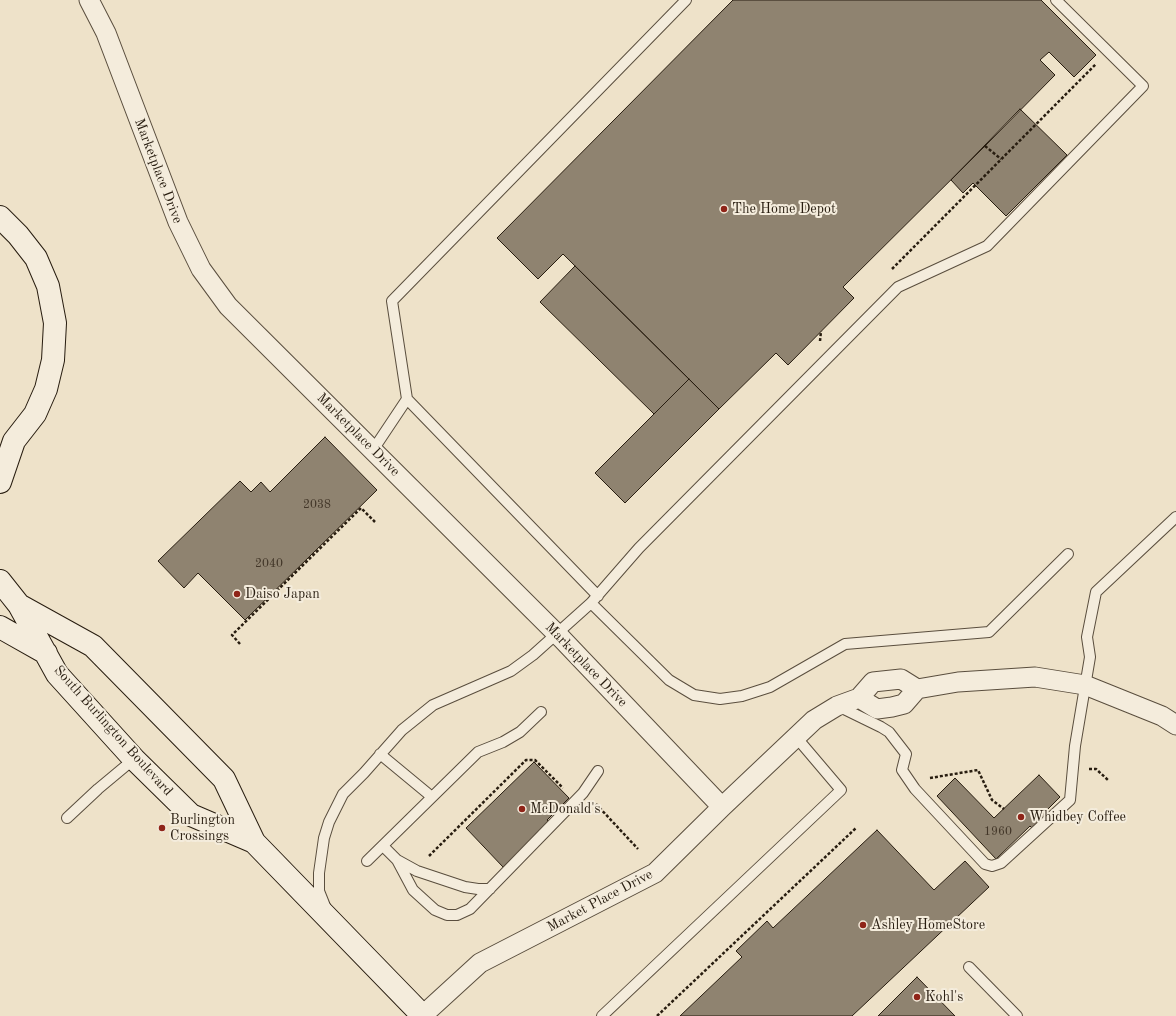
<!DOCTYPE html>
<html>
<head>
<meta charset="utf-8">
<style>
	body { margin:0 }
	canvas { display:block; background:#eee2c9 }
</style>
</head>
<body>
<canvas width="1176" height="1016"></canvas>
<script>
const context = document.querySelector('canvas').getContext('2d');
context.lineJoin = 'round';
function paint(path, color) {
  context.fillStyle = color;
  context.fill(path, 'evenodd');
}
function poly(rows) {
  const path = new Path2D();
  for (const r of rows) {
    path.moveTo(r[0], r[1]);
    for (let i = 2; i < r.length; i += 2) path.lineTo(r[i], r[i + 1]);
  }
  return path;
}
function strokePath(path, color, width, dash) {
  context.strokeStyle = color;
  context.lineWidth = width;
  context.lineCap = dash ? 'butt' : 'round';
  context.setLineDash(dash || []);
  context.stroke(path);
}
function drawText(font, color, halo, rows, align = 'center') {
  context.font = font + ' "Old Standard TT",serif';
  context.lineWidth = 4;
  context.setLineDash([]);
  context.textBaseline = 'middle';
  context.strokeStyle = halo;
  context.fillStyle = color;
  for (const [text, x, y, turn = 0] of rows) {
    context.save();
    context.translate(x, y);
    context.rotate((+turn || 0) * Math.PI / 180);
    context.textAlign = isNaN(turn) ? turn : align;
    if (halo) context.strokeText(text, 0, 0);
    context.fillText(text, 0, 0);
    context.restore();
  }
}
const building = poly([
	[733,0,1041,0,1096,55,1074,77,1049,52,1040,60,1055,75,985,146,843,287,854,298,788,365,776,353,719,409,563,254,538,279,497,238,733,0],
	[1020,109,1067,155,1006,216,973,183,963,193,951,180,1020,109],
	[575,266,689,379,654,414,540,302,575,266],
	[689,379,719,409,625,503,595,473,689,379],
	[325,437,377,490,245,620,198,573,184,588,158,561,240,481,251,492,261,482,270,492,325,437],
	[534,762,569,798,547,820,550,823,503,867,466,828,534,762],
	[1039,775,1060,797,1045,812,1049,817,1034,830,1030,826,996,859,937,796,955,778,994,818,1039,775],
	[877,830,934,890,965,861,989,887,852,1016,680,1016,742,957,736,951,767,921,773,928,877,830],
	[917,977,955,1016,878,1016,917,977]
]);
const path = poly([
	[985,146,1001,159],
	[892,269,1096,64],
	[820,341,821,331],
	[240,644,232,635,361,508,375,522],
	[1089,769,1096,769,1108,780],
	[930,778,978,770,992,800,1004,809],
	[596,804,638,849],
	[429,856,526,760,535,760,563,788],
	[657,1016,856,828]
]);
const service = poly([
	[407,399,598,596],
	[373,450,407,399,392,301,686,0],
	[591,603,669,680,694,695,720,699,742,696,770,687,845,644,989,632,1068,554],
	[838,706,881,727,889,732,906,754,902,770,915,789,985,864,992,866,1001,863,1070,800,1075,746,1090,657,1087,637,1096,592,1176,517],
	[380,754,432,797],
	[67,818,98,789,134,759],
	[383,846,397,860,413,890,435,910,447,915,457,915,470,909,583,793,598,771],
	[397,860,417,871,465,887,478,889,490,889],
	[367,861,478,752,503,742,520,732,541,712],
	[325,906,319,891,319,873,324,838,329,822,343,794,364,773,402,730,433,705,511,671,533,655,591,603,639,548,898,287,987,246,1143,86,1056,0],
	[969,967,1017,1016],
	[602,1016,841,790,796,737]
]);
const minor = poly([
	[89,0,106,33,178,222,201,269,228,306,562,639,722,807],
	[917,689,958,682,1035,677,1085,685,1162,716,1176,725],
	[859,698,877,709,892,707,904,704,917,689],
	[422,1016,480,963,655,873,722,807,814,720,837,706,859,698,873,682,901,679,917,689]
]);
const secondary = poly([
	[0,217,18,235,36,258,48,286,55,323,53,360,46,389,35,414,14,441,0,482],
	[0,581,19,605,57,674,134,759,191,815,254,842],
	[19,605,93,646,224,779,254,842,423,1016],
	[0,627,46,653]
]);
const markers = [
	[724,209,4,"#8f2418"],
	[237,594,4,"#8f2418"],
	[522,809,4,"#8f2418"],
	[1021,817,4,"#8f2418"],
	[162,828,4,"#8f2418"],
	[863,925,4,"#8f2418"],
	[917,997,4,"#8f2418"]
];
const numberNames = [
	["2038",317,505],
	["2040",269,564],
	["1960",998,832]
];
const streetNames = [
	["Marketplace Drive",158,171,69],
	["Marketplace Drive",358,435,45],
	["Marketplace Drive",586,665,46],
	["South Burlington Boulevard",113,731,48],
	["Market Place Drive",600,901,-28]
];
const poiNames = [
	["The Home Depot",732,209],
	["Daiso Japan",245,594],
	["McDonald's",530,809],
	["Whidbey Coffee",1029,817],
	["Burlington",170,820],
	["Crossings",170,836],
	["Ashley HomeStore",871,925],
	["Kohl's",925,997]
];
paint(building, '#8f8370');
strokePath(building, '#281d10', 1);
strokePath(service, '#5a4e3e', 12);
strokePath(minor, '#5a4e3e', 21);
strokePath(secondary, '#281d10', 24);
strokePath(path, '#281d10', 2.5, [3, 2]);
strokePath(service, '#f4ecdc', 10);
strokePath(minor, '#f4ecdc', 19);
strokePath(secondary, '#f4ecdc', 22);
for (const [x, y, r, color] of markers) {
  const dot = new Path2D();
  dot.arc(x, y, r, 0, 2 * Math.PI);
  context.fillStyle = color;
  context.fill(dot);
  strokePath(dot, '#f4ecdc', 1.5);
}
drawText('12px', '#423628', null, numberNames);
drawText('14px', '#281d10', '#f4ecdc', streetNames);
drawText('14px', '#281d10', '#f4ecdc', poiNames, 'left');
</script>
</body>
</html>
